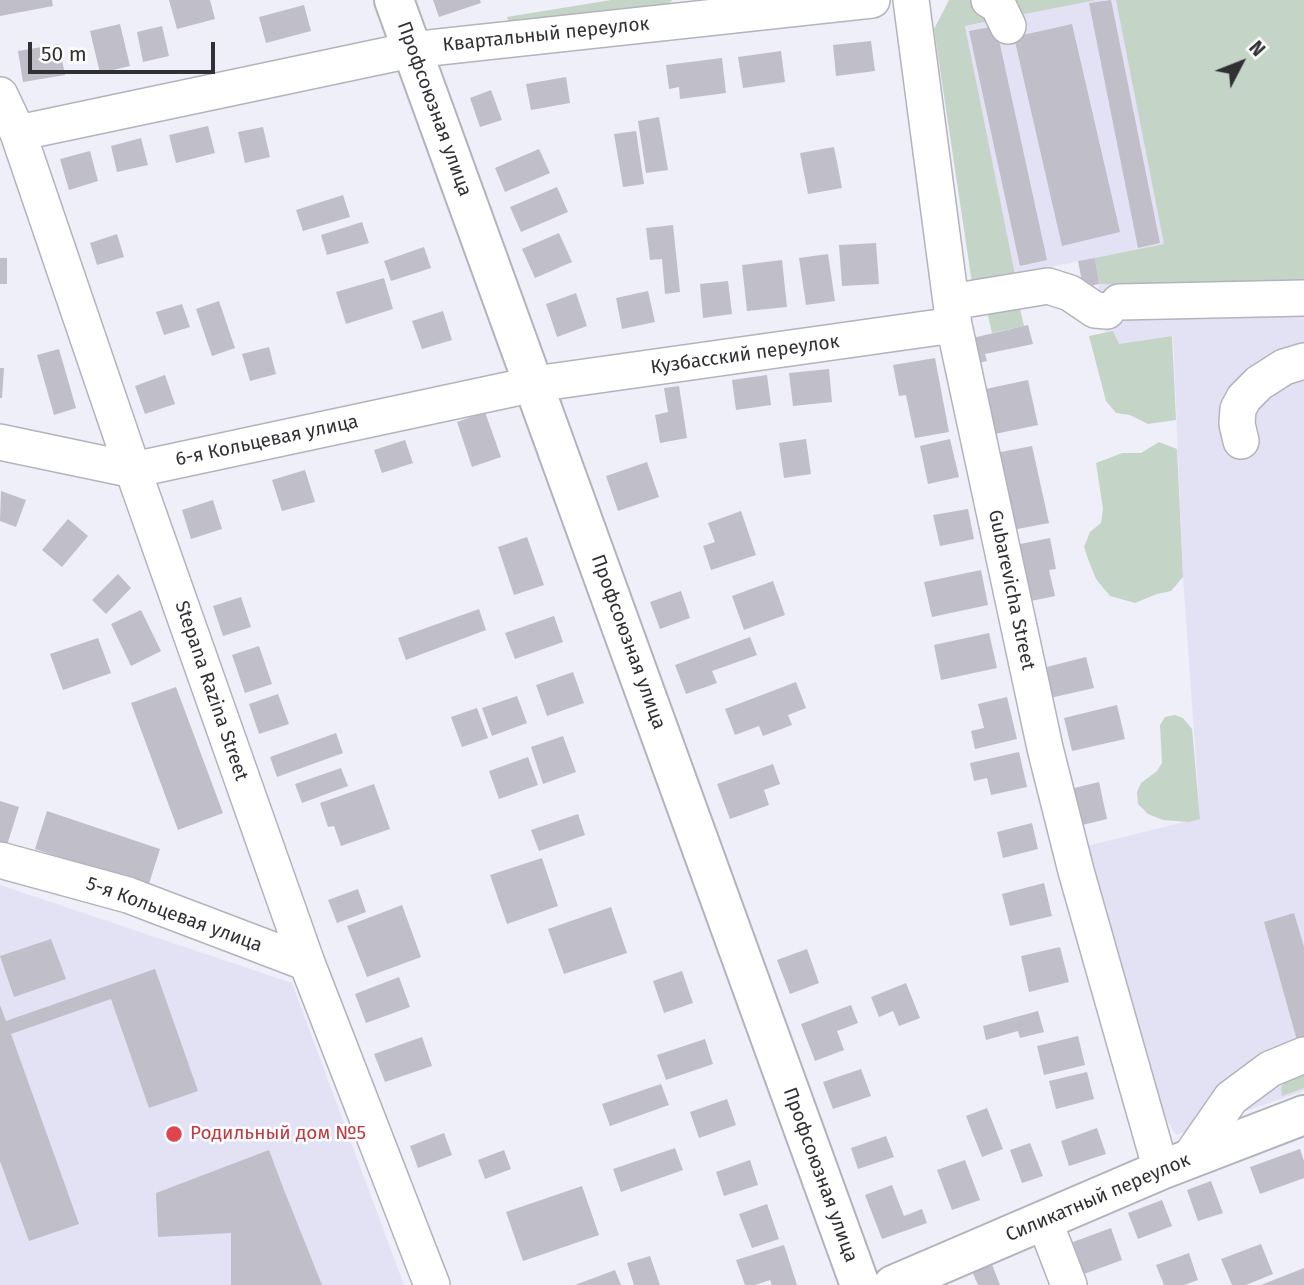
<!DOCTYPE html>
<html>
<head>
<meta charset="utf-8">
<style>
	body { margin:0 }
	#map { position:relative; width:1304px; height:1285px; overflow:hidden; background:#efeffa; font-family:"Fira Sans",sans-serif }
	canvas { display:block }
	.north { position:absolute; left:1206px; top:28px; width:70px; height:70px; -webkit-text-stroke:5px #fefefe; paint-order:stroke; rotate:48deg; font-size:19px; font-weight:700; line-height:28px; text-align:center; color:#313034 }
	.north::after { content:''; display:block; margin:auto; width:24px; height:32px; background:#313034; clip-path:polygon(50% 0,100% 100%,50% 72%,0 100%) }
	.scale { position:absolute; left:28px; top:42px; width:187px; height:32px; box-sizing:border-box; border:4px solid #313034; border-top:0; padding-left:9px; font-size:21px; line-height:24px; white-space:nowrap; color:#313034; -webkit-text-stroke:5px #fefefe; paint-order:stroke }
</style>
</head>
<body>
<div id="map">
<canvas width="1304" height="1285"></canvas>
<div class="north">N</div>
<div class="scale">50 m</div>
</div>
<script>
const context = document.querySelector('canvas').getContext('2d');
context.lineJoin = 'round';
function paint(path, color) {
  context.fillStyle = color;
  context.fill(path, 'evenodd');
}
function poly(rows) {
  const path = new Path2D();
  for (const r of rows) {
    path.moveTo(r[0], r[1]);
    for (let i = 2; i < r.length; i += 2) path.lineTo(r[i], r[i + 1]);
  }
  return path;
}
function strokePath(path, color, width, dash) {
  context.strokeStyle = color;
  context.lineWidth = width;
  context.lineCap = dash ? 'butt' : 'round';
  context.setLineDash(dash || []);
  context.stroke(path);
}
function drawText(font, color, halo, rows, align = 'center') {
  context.font = font + ' "Fira Sans",sans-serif';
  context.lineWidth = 5;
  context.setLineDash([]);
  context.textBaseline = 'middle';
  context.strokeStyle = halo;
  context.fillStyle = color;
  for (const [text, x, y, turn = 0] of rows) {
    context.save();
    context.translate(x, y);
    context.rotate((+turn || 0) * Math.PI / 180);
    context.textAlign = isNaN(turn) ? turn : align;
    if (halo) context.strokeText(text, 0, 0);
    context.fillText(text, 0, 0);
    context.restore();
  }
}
const built = poly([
	[1005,0,1304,0,1304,1091,1176,1135,1155,1100,1079,848,1200,818,1183,577,1173,336,1119,344,1113,332,1105,333,1095,258,1015,274,965,26,1008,17],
	[0,885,292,983,404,1285,0,1285]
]);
const green = poly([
	[611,0,672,0,666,7,510,25,507,17],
	[949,0,979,0,999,19,965,26,1015,274,972,283,934,29],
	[1005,0,1096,0,1009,17],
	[1116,0,1304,0,1304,287,1099,284,1095,258,1164,244],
	[1019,304,1024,326,992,333,987,311],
	[1113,331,1119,344,1172,336,1176,420,1148,424,1130,415,1116,413,1106,401,1089,336],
	[1159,442,1177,449,1183,577,1171,591,1157,594,1135,603,1110,596,1096,579,1088,559,1084,547,1090,532,1101,523,1103,509,1096,463,1122,453,1141,453],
	[1175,715,1183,718,1192,729,1200,819,1189,822,1163,820,1148,814,1138,804,1137,792,1141,783,1157,771,1162,763,1160,725,1165,717],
	[1304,1071,1304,1088,1282,1096,1281,1088,1284,1080]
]);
const building = poly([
	[0,0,52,0,53,6,0,16],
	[169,0,210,0,215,19,177,29],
	[433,0,480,0,481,3,439,17],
	[1111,0,1160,243,1138,248,1089,3],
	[304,5,311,31,266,43,259,17],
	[120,24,130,66,100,73,90,31],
	[1072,24,1120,232,1062,246,1014,37],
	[162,26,169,56,143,62,137,32],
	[996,26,1047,260,1020,266,969,31],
	[871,41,875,71,836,76,833,45],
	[59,44,65,75,23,82,18,51],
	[781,51,785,82,743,88,738,57],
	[722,58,726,93,680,99,679,87,669,89,666,65],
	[566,77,570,103,531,110,526,84],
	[491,90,502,120,480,127,470,98],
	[659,117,668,170,646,173,638,121],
	[208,126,215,153,176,163,169,135],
	[263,127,270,157,245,163,238,132],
	[636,131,644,184,623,187,614,134],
	[141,138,148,165,117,172,111,146],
	[834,147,842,188,808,194,800,153],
	[539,149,550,173,505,192,495,168],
	[90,151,98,181,69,190,60,159],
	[557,187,568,212,521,232,510,207],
	[343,195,350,217,303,231,296,210],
	[362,222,369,243,327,255,321,235],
	[673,225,680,292,665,294,662,259,650,260,646,228],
	[559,233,572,262,535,278,522,249],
	[117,234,124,257,97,265,90,243],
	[876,243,879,284,842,286,839,245],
	[424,247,431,268,391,281,384,261],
	[828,254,835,301,806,305,799,258],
	[0,258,7,258,7,284,0,284],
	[1095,258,1099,284,1083,287,1078,261],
	[782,260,787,307,747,311,742,265],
	[384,278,393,309,346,324,336,292],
	[728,281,732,314,703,318,700,284],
	[648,291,655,322,622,329,616,298],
	[576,293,587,326,557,337,546,304],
	[219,301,235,348,212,356,196,309],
	[182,304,190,327,164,335,156,312],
	[443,311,452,340,422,349,412,321],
	[1028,325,1033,344,985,354,987,361,969,365,964,340],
	[269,347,276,374,250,381,242,354],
	[59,349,76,408,54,415,37,355],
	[935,358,949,432,915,438,906,395,899,396,893,365],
	[0,368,4,368,2,398,0,398],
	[829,369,832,402,793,406,789,373],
	[165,375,175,404,145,414,135,386],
	[767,375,771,405,736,410,732,380],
	[1028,380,1038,425,990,435,981,390],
	[679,386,687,438,660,443,655,415,668,412,664,388],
	[485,412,501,457,472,467,457,422],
	[806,439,811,474,784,478,779,443],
	[950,439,959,477,928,484,920,446],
	[405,440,413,463,382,473,374,450],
	[1032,446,1049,523,1012,530,996,453],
	[647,462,659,497,618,511,606,476],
	[305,470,315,502,282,511,272,480],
	[1,491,26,500,16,527,0,521],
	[213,500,222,529,191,539,182,510],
	[968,509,974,539,940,546,933,515],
	[741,511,756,555,711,570,703,546,715,542,708,523],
	[68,519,88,536,62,567,42,550],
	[527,537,544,585,514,595,498,547],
	[1050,538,1056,569,1049,570,1055,596,1026,602,1015,545],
	[981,570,988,605,932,617,924,582],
	[118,574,131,588,106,614,92,600],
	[773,581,785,615,744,630,732,596],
	[681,591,690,618,660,629,650,602],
	[241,597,251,627,223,636,213,606],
	[479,609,486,630,406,660,398,638],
	[141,610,161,651,131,666,111,624],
	[554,616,563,642,515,659,505,633],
	[989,633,997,668,941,680,934,645],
	[750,637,757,655,712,671,717,683,686,694,675,665],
	[98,638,111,673,63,690,50,654],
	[259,646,272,684,245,693,232,655],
	[1086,657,1094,688,1050,698,1043,668],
	[573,672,584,703,547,716,536,685],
	[796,682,806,708,788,715,792,725,763,736,759,726,735,735,725,709],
	[176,687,223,813,178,830,131,703],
	[278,694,289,724,259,734,249,704],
	[517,696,527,723,492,736,482,708],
	[1007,697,1017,739,975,749,971,731,984,728,978,704],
	[1117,705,1125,739,1072,751,1064,718],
	[477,708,488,738,462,747,451,717],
	[336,733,343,753,277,777,270,757],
	[563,736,576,772,543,784,531,747],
	[1019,752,1027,787,991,795,987,778,974,781,970,763],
	[528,757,538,785,499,799,489,771],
	[773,764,780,784,764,790,769,805,730,819,717,784],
	[341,768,348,786,302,803,295,784],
	[1099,782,1107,819,1074,827,1066,790],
	[374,784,390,829,341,846,334,826,328,827,320,803],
	[0,801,19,807,7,845,0,843],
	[47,811,160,849,148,887,35,849],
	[578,814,585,835,539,851,531,830],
	[1032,823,1038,849,1003,858,997,832],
	[542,858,558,906,507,924,490,875],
	[1044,883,1052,916,1010,926,1002,894],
	[358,889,366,912,337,923,328,900],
	[402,905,421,957,367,977,347,926],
	[611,907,627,953,564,974,548,929],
	[1294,913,1304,947,1304,1042,1298,1044,1264,922],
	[51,939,66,979,14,997,0,956],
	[1060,947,1069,982,1029,992,1021,956],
	[807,949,819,983,790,994,777,960],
	[155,969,198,1091,149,1108,111,999,11,1034,79,1224,29,1241,0,1161,0,1005,6,1021],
	[682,971,693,1003,664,1013,653,981],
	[399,977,410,1007,366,1023,355,994],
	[906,983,920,1018,899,1026,893,1011,879,1017,871,997],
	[851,1005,858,1023,837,1031,844,1050,815,1061,801,1024],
	[1038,1011,1044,1032,1020,1038,1018,1031,986,1040,983,1026],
	[1078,1036,1085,1065,1044,1075,1037,1046],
	[422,1037,432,1066,385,1082,374,1054],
	[705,1039,713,1064,666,1080,657,1055],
	[861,1069,871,1096,833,1109,823,1082],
	[1087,1072,1094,1099,1056,1109,1049,1081],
	[661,1084,669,1105,610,1126,602,1104],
	[727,1099,736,1125,699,1138,690,1112],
	[987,1108,1003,1149,982,1157,966,1116],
	[1097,1128,1106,1154,1069,1166,1061,1141],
	[444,1133,452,1155,418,1168,410,1146],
	[886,1136,894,1157,858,1169,851,1148],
	[1030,1143,1043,1176,1022,1183,1010,1150],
	[675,1148,683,1170,621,1192,613,1169],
	[1300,1149,1304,1161,1304,1178,1260,1194,1250,1167],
	[269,1150,284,1190,322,1285,231,1285,231,1233,158,1237,156,1193],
	[504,1150,511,1169,485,1179,478,1160],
	[750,1160,758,1185,724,1196,716,1172],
	[965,1160,980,1200,952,1210,937,1170],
	[1211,1181,1223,1213,1198,1221,1187,1190],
	[892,1185,904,1216,922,1209,927,1223,882,1239,865,1195],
	[582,1186,599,1235,523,1261,506,1212],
	[1162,1200,1172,1226,1138,1239,1128,1213],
	[767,1204,779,1239,752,1248,739,1214],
	[1111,1228,1122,1260,1084,1274,1073,1242],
	[1261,1244,1273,1274,1246,1285,1232,1285,1221,1259],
	[784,1245,797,1285,772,1285,770,1280,755,1285,745,1285,736,1260],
	[1189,1253,1198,1280,1184,1285,1164,1285,1156,1265],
	[650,1256,660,1285,634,1285,627,1263],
	[991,1262,1000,1285,978,1285,971,1269],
	[1304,1268,1304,1285,1261,1285],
	[615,1270,621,1285,575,1285]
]);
const minor = poly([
	[911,0,954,325,1045,748,1076,871,1161,1170],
	[989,0,998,5,1008,26],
	[0,95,18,133,133,470,307,963,432,1285],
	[18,133,411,50,872,0],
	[951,302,1048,286,1070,293,1095,310,1107,311],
	[1119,302,1304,298],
	[1241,441,1237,424,1238,409,1244,398,1259,383,1284,367,1304,361],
	[0,442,133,470,535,384,954,325],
	[0,860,128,895,307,963],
	[1188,1160,1231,1098,1270,1069,1304,1055],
	[1044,1220,1069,1285]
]);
const major = poly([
	[394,0,860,1285],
	[893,1285,1161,1170,1304,1115]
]);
const markers = [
	[174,1134,9,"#e0444e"]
];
const streetNames = [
	["Квартальный переулок",546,35,-6],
	["Профсоюзная улица",434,109,70],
	["Кузбасский переулок",745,355,-8],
	["6-я Кольцевая улица",267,441,-12],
	["Gubarevicha Street",1011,590,78],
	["Профсоюзная улица",628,642,70],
	["Stepana Razina Street",211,691,71],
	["5-я Кольцевая улица",174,915,20],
	["Профсоюзная улица",820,1175,70],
	["Силикатный переулок",1098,1198,-23]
];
const healthNames = [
	["Родильный дом №5",190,1134]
];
paint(built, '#e3e2f4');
paint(green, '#c4d5c8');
paint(building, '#bfbec9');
strokePath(minor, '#b3b3bd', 38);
strokePath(major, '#b3b3bd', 42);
strokePath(minor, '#fff', 35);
strokePath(major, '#fff', 38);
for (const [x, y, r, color] of markers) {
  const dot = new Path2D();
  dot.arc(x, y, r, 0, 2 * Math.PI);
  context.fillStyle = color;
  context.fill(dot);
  strokePath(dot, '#fefefe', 2.5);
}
drawText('19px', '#313034', '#fefefe', streetNames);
drawText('19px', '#be3a42', '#fefefe', healthNames, 'left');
</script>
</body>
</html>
